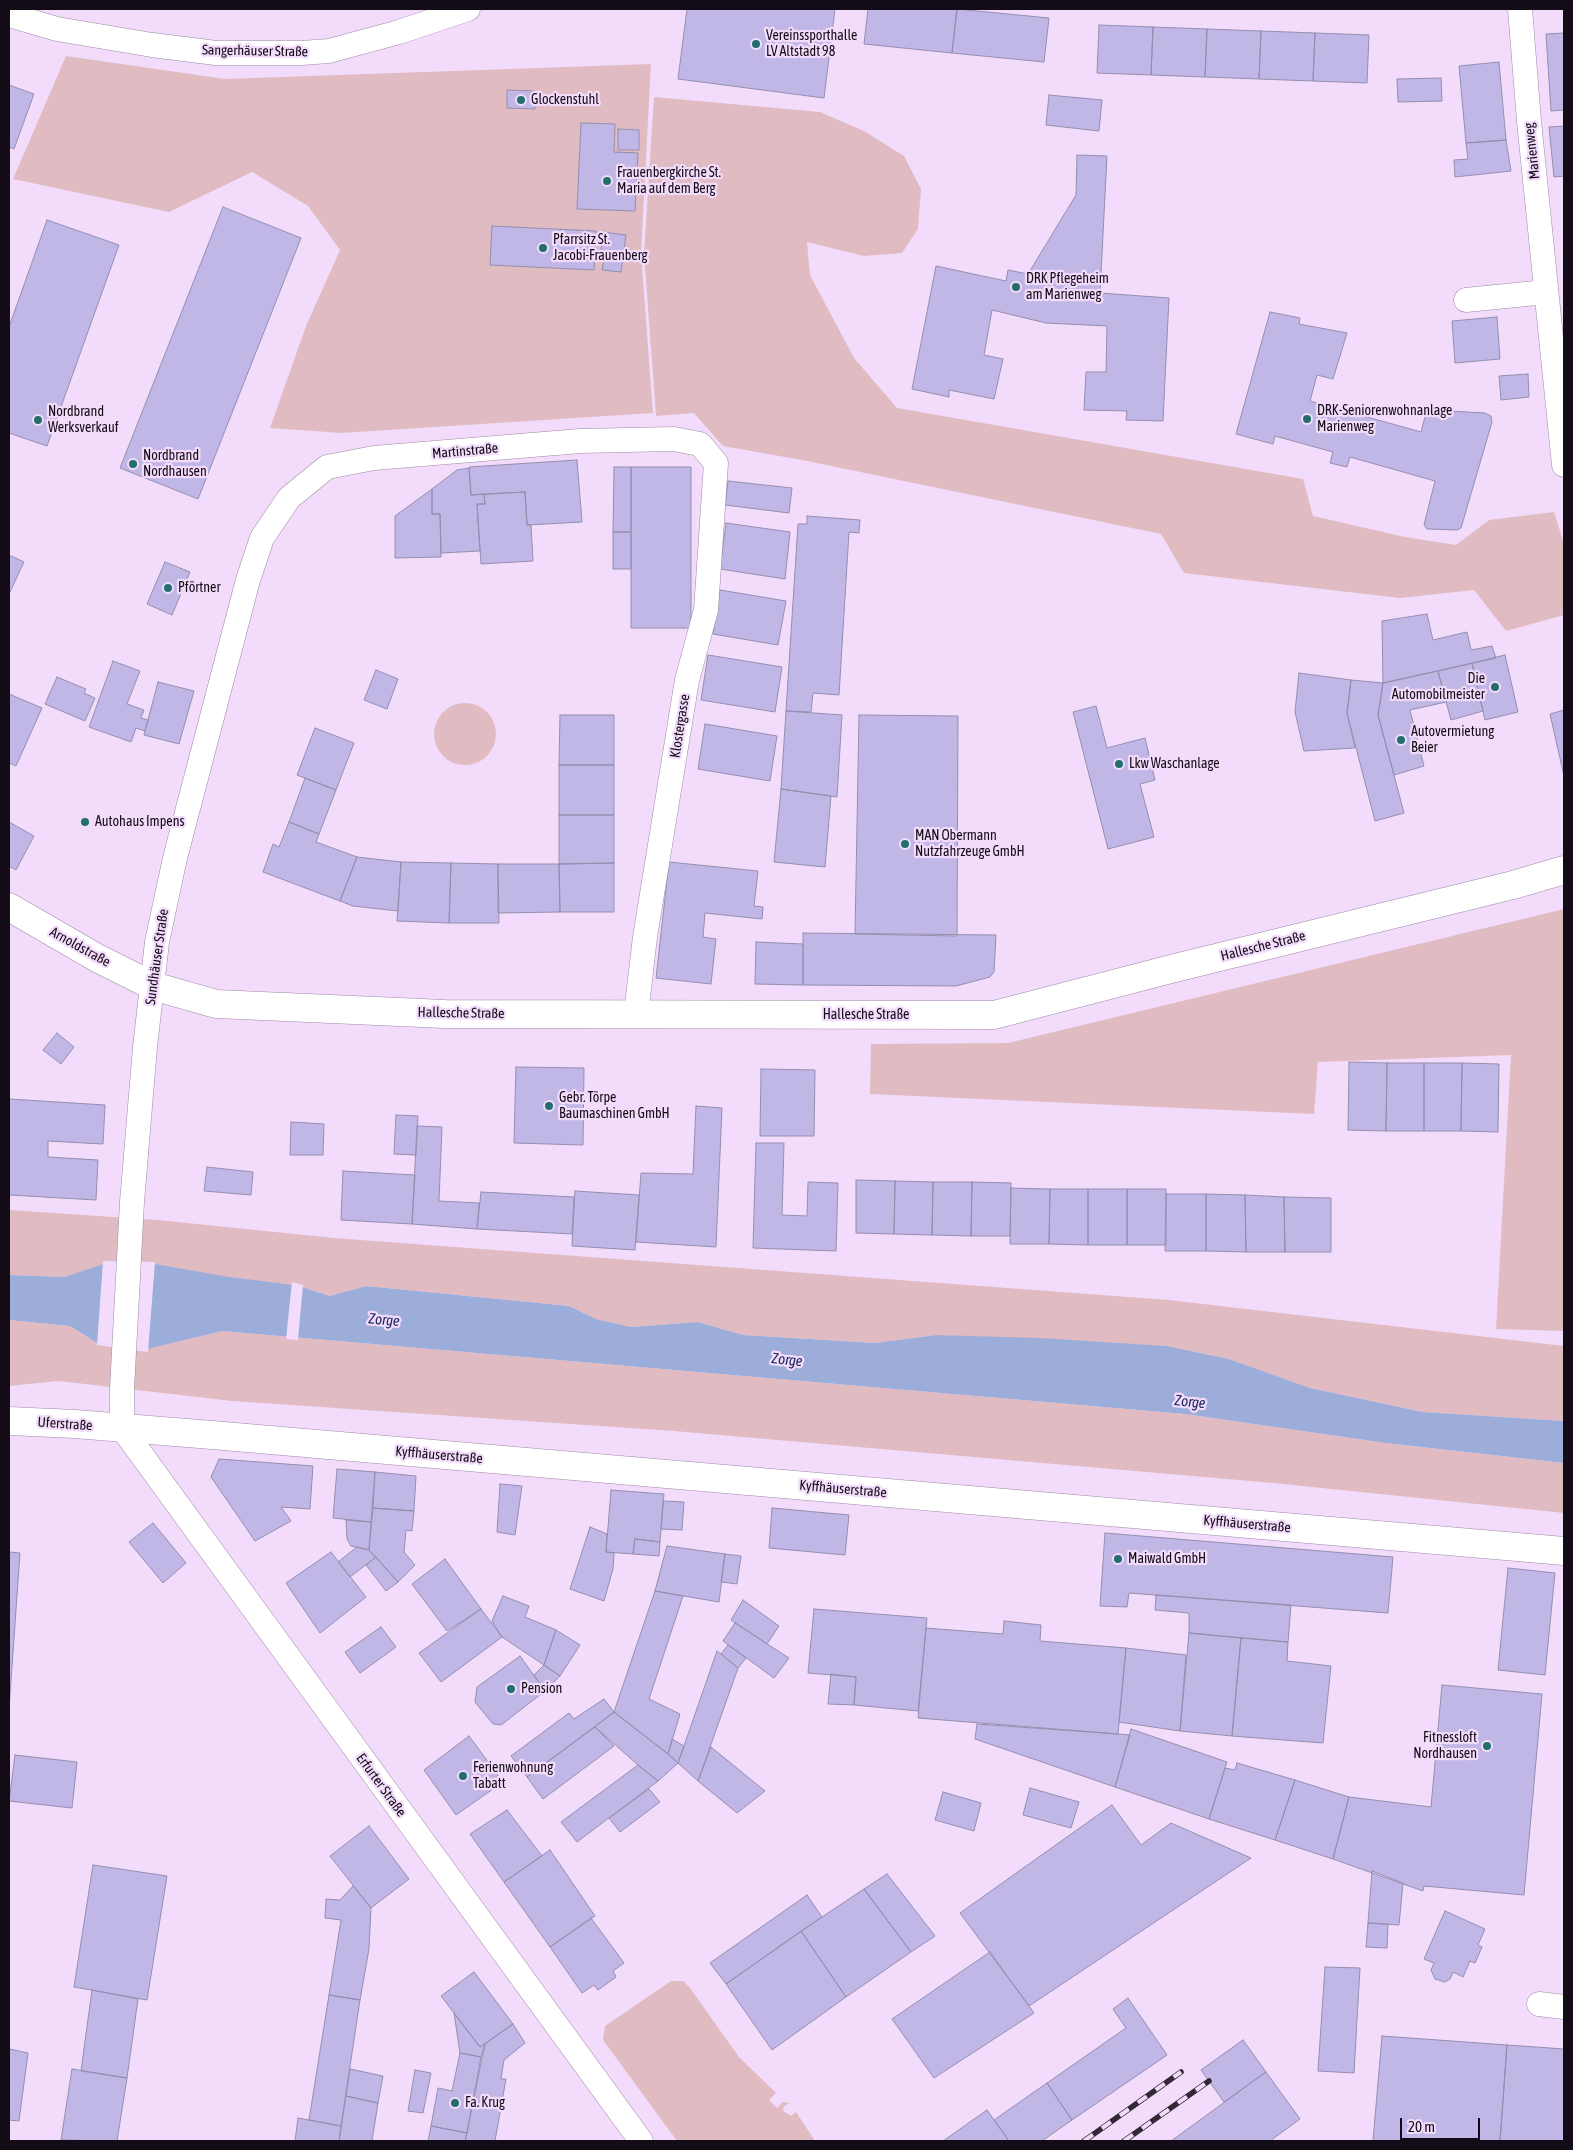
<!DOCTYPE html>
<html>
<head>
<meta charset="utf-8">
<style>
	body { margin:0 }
	#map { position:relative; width:1573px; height:2150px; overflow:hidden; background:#f3dcfb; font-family:"Asap Condensed",sans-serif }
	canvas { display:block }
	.frame { position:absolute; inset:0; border:10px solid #130b15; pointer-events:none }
	.scale { position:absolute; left:1400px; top:2118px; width:80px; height:22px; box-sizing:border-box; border:2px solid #130b15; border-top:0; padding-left:6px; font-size:15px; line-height:18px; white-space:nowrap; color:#130b15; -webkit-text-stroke:4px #f3dcfb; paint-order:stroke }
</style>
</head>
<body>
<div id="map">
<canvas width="1573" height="2150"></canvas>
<div class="frame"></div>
<div class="scale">20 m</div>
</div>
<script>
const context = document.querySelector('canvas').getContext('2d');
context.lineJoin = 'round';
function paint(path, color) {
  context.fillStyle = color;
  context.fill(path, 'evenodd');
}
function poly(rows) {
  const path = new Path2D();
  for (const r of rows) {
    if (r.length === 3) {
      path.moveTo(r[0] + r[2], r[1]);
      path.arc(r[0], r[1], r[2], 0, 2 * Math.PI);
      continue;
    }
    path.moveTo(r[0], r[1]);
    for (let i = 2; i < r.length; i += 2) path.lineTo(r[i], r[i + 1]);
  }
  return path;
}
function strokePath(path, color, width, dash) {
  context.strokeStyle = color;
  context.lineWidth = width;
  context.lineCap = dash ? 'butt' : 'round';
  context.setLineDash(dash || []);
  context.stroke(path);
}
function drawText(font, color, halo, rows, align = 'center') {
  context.font = font + ' "Asap Condensed",sans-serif';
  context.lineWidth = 4.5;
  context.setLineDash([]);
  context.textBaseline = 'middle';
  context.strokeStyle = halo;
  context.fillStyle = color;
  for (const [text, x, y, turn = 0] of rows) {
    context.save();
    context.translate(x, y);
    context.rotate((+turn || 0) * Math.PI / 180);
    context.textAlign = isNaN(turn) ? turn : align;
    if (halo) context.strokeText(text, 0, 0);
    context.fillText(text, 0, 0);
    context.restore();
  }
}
const green = poly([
	[66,56,225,79,651,64,641,253,653,413,341,433,270,428,306,326,340,250,308,206,252,172,169,212,13,179],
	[654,97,820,112,864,131,904,156,921,189,918,229,902,253,864,256,807,242,810,275,854,358,897,408,1303,479,1313,516,1405,537,1456,545,1489,520,1554,512,1564,544,1564,615,1506,631,1474,590,1400,598,1184,573,1161,534,802,460,723,446,694,413,656,416,644,254],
	[465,734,31],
	[1564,909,1564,1331,1496,1329,1511,1055,1318,1062,1314,1114,870,1094,871,1044,1008,1043],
	[9,1210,158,1220,334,1238,1169,1300,1564,1346,1564,1421,1423,1412,1310,1388,1229,1359,1167,1346,936,1335,875,1343,743,1335,698,1322,631,1327,596,1319,569,1306,366,1286,330,1296,295,1285,103,1264,64,1277,9,1275],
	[9,1320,70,1326,97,1343,148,1349,222,1331,1185,1414,1386,1443,1564,1463,1564,1513,1273,1483,674,1431,232,1401,59,1381,9,1386],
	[671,1981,683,1981,690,1988,739,2057,776,2093,769,2100,777,2108,783,2102,790,2103,784,2106,783,2111,791,2116,796,2112,815,2141,677,2141,603,2040,605,2026]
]);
const water = poly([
	[103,1264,155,1264,229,1277,295,1285,330,1296,366,1286,569,1306,596,1319,631,1327,698,1322,743,1335,875,1343,936,1335,1040,1338,1167,1346,1229,1359,1310,1388,1423,1412,1564,1421,1564,1463,1386,1443,1185,1414,222,1331,148,1349,97,1343,70,1326,9,1320,9,1275,64,1277]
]);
const pier = poly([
	[103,1261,155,1262,148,1352,97,1345],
	[292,1282,303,1285,298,1340,286,1339]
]);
const building = poly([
	[687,9,835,9,824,98,678,79,687,9],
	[868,9,957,9,952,53,864,44,868,9],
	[957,9,1049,18,1044,62,952,53,957,9],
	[1099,25,1153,27,1151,75,1097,73,1099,25],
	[1153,27,1207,29,1205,77,1151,75,1153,27],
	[1207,29,1261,31,1259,79,1205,77,1207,29],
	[1261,31,1315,33,1313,81,1259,79,1261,31],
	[1315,33,1369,35,1367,83,1313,81,1315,33],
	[1564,33,1564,110,1551,111,1546,34,1564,33],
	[1499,62,1506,140,1466,143,1459,66,1499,62],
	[1441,78,1442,101,1398,102,1397,79,1441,78],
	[9,85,34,94,14,149,9,147,9,85],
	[507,90,535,91,535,109,507,108,507,90],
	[1049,95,1102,100,1099,131,1046,125,1049,95],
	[581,123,615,124,614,152,638,153,635,211,577,209,581,123],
	[1564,126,1564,176,1554,177,1549,127,1564,126],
	[618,129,639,130,639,150,618,150,618,129],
	[1506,140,1511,171,1455,177,1454,160,1468,159,1466,143,1506,140],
	[1077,155,1107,156,1100,293,1169,298,1163,421,1126,420,1127,411,1084,410,1086,372,1106,372,1107,326,1046,323,992,310,984,355,1003,359,994,399,949,390,949,397,912,389,936,266,1006,281,1008,270,1028,274,1076,195,1077,155],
	[223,207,301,238,198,499,120,468,223,207],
	[47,220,119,245,47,446,9,433,9,327,47,220],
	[492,226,596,231,594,270,490,265,492,226],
	[603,232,626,235,621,272,602,270,604,259,600,258,603,232],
	[1270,312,1300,318,1299,324,1347,333,1333,379,1317,375,1310,401,1421,432,1426,413,1432,410,1485,413,1491,416,1492,422,1461,528,1457,530,1427,529,1424,525,1435,481,1350,457,1347,467,1330,463,1333,452,1275,436,1273,444,1236,434,1270,312],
	[1497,317,1500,359,1455,363,1452,321,1497,317],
	[1528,374,1529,397,1501,400,1499,376,1528,374],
	[577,460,582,522,527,525,525,492,471,495,469,467,577,460],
	[614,467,631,467,631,532,613,532,614,467],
	[631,467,691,467,691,628,631,628,631,467],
	[469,468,471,495,484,494,485,504,477,504,480,551,441,553,440,514,432,514,432,489,457,470,469,468],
	[728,481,792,488,789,513,725,505,728,481],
	[432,489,432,514,440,514,441,557,395,558,395,516,432,489],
	[525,492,527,525,531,525,533,561,481,564,477,504,485,504,484,494,525,492],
	[807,516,860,520,859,533,849,532,839,695,813,693,811,712,786,711,798,524,807,524,807,516],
	[726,523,790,532,785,579,720,569,726,523],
	[613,532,631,532,631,569,613,569,613,532],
	[9,555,24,562,9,594,9,555],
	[165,562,190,572,172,615,147,604,165,562],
	[720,590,786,601,778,645,713,634,720,590],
	[1427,614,1433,640,1467,632,1471,650,1492,646,1496,658,1383,683,1382,621,1427,614],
	[708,655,782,667,775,712,701,700,708,655],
	[1505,655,1518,712,1485,720,1472,663,1505,655],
	[113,661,140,671,127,704,144,710,141,718,148,720,145,731,136,728,131,742,89,727,113,661],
	[1472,663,1483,711,1451,720,1438,671,1472,663],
	[376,670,398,679,387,709,364,700,376,670],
	[1438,671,1446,702,1410,710,1424,766,1394,775,1378,715,1383,683,1438,671],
	[1299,673,1351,680,1347,713,1355,748,1304,751,1295,712,1299,673],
	[57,677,86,689,84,693,95,698,85,721,45,704,57,677],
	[1351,680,1383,683,1378,715,1404,813,1375,821,1347,713,1351,680],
	[158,682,194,691,179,744,144,735,158,682],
	[9,694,42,708,16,766,9,763,9,694],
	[1096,706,1107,748,1145,738,1155,780,1140,784,1154,837,1108,849,1073,712,1096,706],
	[1564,710,1564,776,1550,714,1564,710],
	[786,711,842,715,837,797,781,789,786,711],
	[560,715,614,715,614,765,559,765,560,715],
	[859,715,958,716,957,936,855,934,859,715],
	[705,724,777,736,770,781,698,769,705,724],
	[315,728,354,743,336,790,297,775,315,728],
	[559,765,614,765,614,815,559,815,559,765],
	[305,778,336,790,319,834,289,822,305,778],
	[781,789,831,796,825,867,774,862,781,789],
	[559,815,614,815,614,863,559,864,559,815],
	[9,822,34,836,16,870,9,866,9,822],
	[289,822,319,834,316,842,357,857,340,901,263,872,273,844,279,847,289,822],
	[357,857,401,862,398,911,353,906,340,901,357,857],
	[401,862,451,863,449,923,397,921,401,862],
	[669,862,758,871,754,906,763,907,762,919,705,913,703,937,716,939,711,984,656,978,669,862],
	[451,863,498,864,499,923,449,923,451,863],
	[614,863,614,912,560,912,559,864,614,863],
	[498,864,559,864,560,912,498,913,498,864],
	[803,933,996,935,994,972,990,977,956,986,803,985,803,933],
	[756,942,803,944,803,985,755,984,756,942],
	[57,1033,74,1047,61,1064,43,1050,57,1033],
	[1349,1062,1387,1063,1386,1131,1348,1130,1349,1062],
	[1387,1063,1424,1063,1424,1131,1386,1131,1387,1063],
	[1424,1063,1462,1063,1461,1131,1424,1131,1424,1063],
	[1462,1063,1499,1064,1498,1132,1461,1131,1462,1063],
	[516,1067,584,1068,583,1145,514,1143,516,1067],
	[761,1069,815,1070,814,1136,760,1136,761,1069],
	[9,1099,105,1105,103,1144,48,1141,48,1157,98,1160,96,1200,9,1195,9,1099],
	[696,1106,722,1108,716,1247,636,1242,641,1173,693,1174,696,1106],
	[396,1115,418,1116,416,1155,394,1154,396,1115],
	[291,1122,324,1124,323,1155,290,1155,291,1122],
	[417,1126,442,1127,439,1201,479,1203,477,1229,412,1224,417,1126],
	[756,1143,784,1143,782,1215,807,1216,808,1182,838,1183,836,1251,753,1248,756,1143],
	[207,1167,253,1172,251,1195,204,1191,207,1167],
	[343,1171,415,1175,412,1224,341,1220,343,1171],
	[856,1180,895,1181,894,1234,856,1233,856,1180],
	[895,1181,933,1182,932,1235,894,1234,895,1181],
	[933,1182,972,1182,971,1236,932,1235,933,1182],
	[972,1182,1011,1183,1010,1236,971,1236,972,1182],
	[1011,1188,1050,1189,1049,1244,1010,1244,1011,1188],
	[1050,1189,1088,1189,1088,1245,1049,1244,1050,1189],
	[1088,1189,1127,1189,1127,1245,1088,1245,1088,1189],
	[1127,1189,1166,1189,1166,1245,1127,1245,1127,1189],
	[575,1191,639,1195,635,1250,572,1246,575,1191],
	[481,1192,574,1197,572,1234,477,1229,481,1192],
	[1166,1194,1206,1194,1206,1251,1165,1251,1166,1194],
	[1206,1194,1245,1195,1246,1252,1206,1251,1206,1194],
	[1245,1195,1284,1197,1285,1252,1246,1252,1245,1195],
	[1284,1197,1331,1198,1331,1252,1285,1252,1284,1197],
	[219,1459,313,1466,310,1509,281,1507,291,1521,255,1541,211,1477,219,1459],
	[337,1469,375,1472,371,1522,333,1518,337,1469],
	[375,1472,416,1476,414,1511,373,1508,375,1472],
	[500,1484,522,1486,515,1535,497,1532,500,1484],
	[611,1490,664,1494,660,1542,635,1539,633,1554,606,1552,611,1490],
	[663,1501,684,1502,682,1530,661,1529,663,1501],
	[373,1508,414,1511,412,1531,406,1530,404,1552,415,1565,398,1582,369,1550,373,1508],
	[772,1508,849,1515,845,1555,769,1548,772,1508],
	[346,1520,371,1522,369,1550,351,1546,347,1539,346,1520],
	[153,1523,186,1563,163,1583,129,1542,153,1523],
	[590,1527,607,1534,606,1552,614,1553,613,1569,604,1601,570,1589,590,1527],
	[1105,1533,1393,1557,1388,1613,1129,1593,1127,1607,1100,1606,1105,1533],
	[635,1539,660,1542,659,1556,633,1554,635,1539],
	[667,1546,725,1554,719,1602,655,1591,667,1546],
	[357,1547,369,1550,376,1557,350,1577,338,1562,357,1547],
	[9,1552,20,1553,9,1709,9,1552],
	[331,1552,366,1597,320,1633,286,1583,331,1552],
	[725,1554,741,1556,737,1584,721,1582,725,1554],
	[376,1557,398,1582,386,1591,366,1565,376,1557],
	[445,1559,481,1609,447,1631,412,1584,445,1559],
	[1508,1568,1555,1573,1545,1675,1498,1670,1508,1568],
	[655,1591,683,1596,649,1699,680,1714,668,1754,614,1712,655,1591],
	[1156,1595,1291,1605,1288,1642,1189,1633,1189,1613,1155,1610,1156,1595],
	[503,1596,529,1606,525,1617,556,1630,544,1665,502,1637,492,1621,503,1596],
	[743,1600,779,1626,767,1644,731,1620,743,1600],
	[481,1609,502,1637,441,1682,419,1653,481,1609],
	[814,1609,927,1618,918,1711,854,1705,856,1677,808,1673,814,1609],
	[1004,1621,1041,1625,1040,1641,1126,1648,1118,1734,918,1718,926,1628,1003,1634,1004,1621],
	[735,1623,789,1658,774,1678,723,1641,735,1623],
	[381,1627,396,1647,360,1673,345,1652,381,1627],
	[556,1630,580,1645,560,1676,544,1665,556,1630],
	[1189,1633,1241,1638,1232,1736,1180,1731,1189,1633],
	[1241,1638,1288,1642,1287,1661,1331,1666,1323,1743,1232,1736,1241,1638],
	[728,1645,746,1658,738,1668,721,1654,728,1645],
	[1126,1648,1186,1655,1180,1731,1119,1722,1126,1648],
	[717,1651,738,1668,698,1781,678,1763,717,1651],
	[520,1656,545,1691,501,1725,493,1724,475,1702,477,1687,520,1656],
	[544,1665,560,1676,545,1691,534,1675,544,1665],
	[831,1674,856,1677,854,1705,828,1704,831,1674],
	[1442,1685,1542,1694,1524,1895,1424,1886,1423,1891,1333,1859,1349,1797,1431,1807,1442,1685],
	[604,1699,614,1712,527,1777,511,1756,569,1713,574,1719,604,1699],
	[614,1712,668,1754,678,1763,658,1781,638,1765,595,1727,614,1712],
	[977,1724,1118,1734,1130,1735,1115,1787,975,1739,977,1724],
	[595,1727,614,1746,543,1799,527,1777,595,1727],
	[1131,1729,1227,1762,1209,1819,1115,1787,1131,1729],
	[469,1736,503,1782,456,1815,424,1770,469,1736],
	[672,1739,684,1746,678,1763,668,1754,672,1739],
	[711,1747,765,1791,737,1813,698,1781,711,1747],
	[15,1755,77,1762,72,1808,9,1801,15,1755],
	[1237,1763,1295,1780,1275,1840,1209,1819,1225,1768,1235,1770,1237,1763],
	[638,1765,658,1781,577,1842,561,1822,638,1765],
	[1295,1780,1349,1797,1333,1859,1275,1840,1295,1780],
	[1030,1788,1079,1802,1071,1828,1023,1815,1030,1788],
	[649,1789,660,1802,620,1832,609,1818,649,1789],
	[943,1792,981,1803,974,1831,935,1820,943,1792],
	[1112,1805,1141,1845,1171,1823,1251,1858,1029,2006,960,1913,1112,1805],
	[507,1810,542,1856,504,1882,470,1834,507,1810],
	[369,1826,409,1879,371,1908,330,1856,369,1826],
	[550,1850,595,1916,550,1947,504,1882,550,1850],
	[93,1865,167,1876,147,2000,74,1987,93,1865],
	[1372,1871,1403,1883,1399,1925,1368,1923,1372,1871],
	[887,1874,935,1936,911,1952,864,1889,887,1874],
	[353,1886,371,1908,369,1949,360,2000,329,1995,341,1920,325,1918,326,1899,340,1900,353,1886],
	[864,1889,911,1952,846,1997,801,1931,864,1889],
	[807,1895,822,1917,726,1984,710,1963,807,1895],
	[1445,1911,1485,1929,1478,1945,1482,1947,1475,1963,1470,1961,1463,1977,1453,1972,1450,1979,1445,1982,1435,1979,1431,1970,1434,1963,1424,1959,1445,1911],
	[591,1918,624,1963,613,1971,616,1977,598,1990,594,1985,582,1993,550,1947,591,1918],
	[1368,1923,1388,1924,1387,1948,1366,1947,1368,1923],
	[801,1931,846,1997,772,2050,726,1984,801,1931],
	[990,1952,1034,2013,934,2078,892,2019,990,1952],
	[1325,1967,1360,1968,1354,2073,1318,2071,1325,1967],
	[474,1972,513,2024,480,2047,441,1996,474,1972],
	[92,1990,138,1999,127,2078,81,2071,92,1990],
	[329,1995,360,2000,341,2126,309,2120,329,1995],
	[1128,1998,1167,2055,1072,2120,1047,2083,1126,2028,1113,2009,1128,1998],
	[454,2013,480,2047,485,2044,481,2057,460,2053,454,2013],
	[513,2024,525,2043,504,2060,501,2079,506,2079,495,2141,465,2141,485,2044,513,2024],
	[1382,2036,1507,2045,1500,2141,1373,2141,1382,2036],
	[1243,2040,1266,2072,1224,2102,1201,2070,1243,2040],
	[1507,2045,1564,2049,1564,2141,1500,2141,1507,2045],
	[9,2049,28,2053,19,2121,9,2120,9,2049],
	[460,2053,481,2057,467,2133,431,2126,438,2088,452,2091,460,2053],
	[72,2069,127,2078,117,2141,61,2140,72,2069],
	[350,2069,383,2076,378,2103,346,2096,350,2069],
	[415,2070,431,2073,423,2113,408,2111,415,2070],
	[1266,2072,1300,2119,1270,2141,1171,2141,1266,2072],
	[1047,2083,1072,2120,1042,2141,1009,2141,994,2120,1047,2083],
	[346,2096,378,2103,372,2141,339,2141,346,2096],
	[987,2110,1009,2141,943,2141,987,2110],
	[298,2118,341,2126,339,2141,295,2141,298,2118],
	[431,2126,467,2133,465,2141,428,2141,431,2126]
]);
const minor = poly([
	[1520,9,1529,121,1564,465],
	[9,15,57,29,152,45,216,53,302,53,329,51,399,32,468,9],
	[1466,300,1546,292],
	[636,1014,645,937,687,680,706,610,716,463,700,444,674,439,580,441,374,458,327,467,289,498,262,538,248,580,175,858,157,942,145,1047,132,1202,122,1389,122,1428,641,2141],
	[1539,2004,1564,2007]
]);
const primary = poly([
	[9,907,97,958,153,986,216,1004,445,1014,994,1015,1175,968,1513,885,1564,870],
	[9,1421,75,1424,212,1435,1564,1551]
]);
const rail = poly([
	[1084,2141,1181,2072],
	[1124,2141,1209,2081]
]);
const markers = [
	[756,44,5,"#226e6c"],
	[521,100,5,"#226e6c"],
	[607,181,5,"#226e6c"],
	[543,248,5,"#226e6c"],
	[1016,287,5,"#226e6c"],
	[1307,419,5,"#226e6c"],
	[38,420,5,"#226e6c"],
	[133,464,5,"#226e6c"],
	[168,588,5,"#226e6c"],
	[1495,687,5,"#226e6c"],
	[1401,740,5,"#226e6c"],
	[1119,764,5,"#226e6c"],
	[85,822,5,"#226e6c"],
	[905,844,5,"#226e6c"],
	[549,1106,5,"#226e6c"],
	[1118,1559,5,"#226e6c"],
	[511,1689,5,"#226e6c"],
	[1487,1746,5,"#226e6c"],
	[463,1776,5,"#226e6c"],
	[455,2103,5,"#226e6c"]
];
const poiNames = [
	["Vereinssporthalle",766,36],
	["LV Altstadt 98",766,52],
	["Glockenstuhl",531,100],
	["Frauenbergkirche St.",617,173],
	["Maria auf dem Berg",617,189],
	["Pfarrsitz St.",553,240],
	["Jacobi-Frauenberg",553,256],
	["DRK Pflegeheim",1026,279],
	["am Marienweg",1026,295],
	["DRK-Seniorenwohnanlage",1317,411],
	["Marienweg",1317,427],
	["Nordbrand",48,412],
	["Werksverkauf",48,428],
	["Nordbrand",143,456],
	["Nordhausen",143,472],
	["Pförtner",178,588],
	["Die",1485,679,"right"],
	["Automobilmeister",1485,695,"right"],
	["Autovermietung",1411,732],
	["Beier",1411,748],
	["Lkw Waschanlage",1129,764],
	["Autohaus Impens",95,822],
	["MAN Obermann",915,836],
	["Nutzfahrzeuge GmbH",915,852],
	["Gebr. Törpe",559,1098],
	["Baumaschinen GmbH",559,1114],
	["Maiwald GmbH",1128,1559],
	["Pension",521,1689],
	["Fitnessloft",1477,1738,"right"],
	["Nordhausen",1477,1754,"right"],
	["Ferienwohnung",473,1768],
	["Tabatt",473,1784],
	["Fa. Krug",465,2103]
];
const streetNames = [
	["Sangerhäuser Straße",255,51,1],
	["Marienweg",1532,151,-96],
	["Martinstraße",465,451,-5],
	["Klostergasse",680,726,-81],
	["Hallesche Straße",1263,946,-14],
	["Arnoldstraße",80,947,29],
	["Sundhäuser Straße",157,957,-82],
	["Hallesche Straße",461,1013,1],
	["Hallesche Straße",866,1015],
	["Uferstraße",65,1424,4],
	["Kyffhäuserstraße",439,1455,5],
	["Kyffhäuserstraße",843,1489,5],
	["Kyffhäuserstraße",1247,1524,5],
	["Erfurter Straße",381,1785,54]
];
const waterNames = [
	["Zorge",384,1320,5],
	["Zorge",787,1360,6],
	["Zorge",1190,1402,6]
];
paint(green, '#e1bbc2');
paint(water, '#9cadd9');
paint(pier, '#f3dcfb');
paint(building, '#c0b7e7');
strokePath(building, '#948eae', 1);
strokePath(minor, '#9e89a5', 25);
strokePath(primary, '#9e89a5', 29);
strokePath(minor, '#fff', 24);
strokePath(primary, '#fff', 28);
strokePath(rail, '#332936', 5.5);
strokePath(rail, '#f3dcfb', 4, [11]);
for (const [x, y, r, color] of markers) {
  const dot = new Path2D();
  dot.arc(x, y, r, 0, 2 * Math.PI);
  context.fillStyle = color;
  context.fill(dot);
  strokePath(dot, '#f3dcfb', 2);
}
drawText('14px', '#130b15', '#f3dcfb', poiNames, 'left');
drawText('14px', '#130b15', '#f3dcfb', streetNames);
drawText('italic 15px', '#17255a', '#f3dcfb', waterNames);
</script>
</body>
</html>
